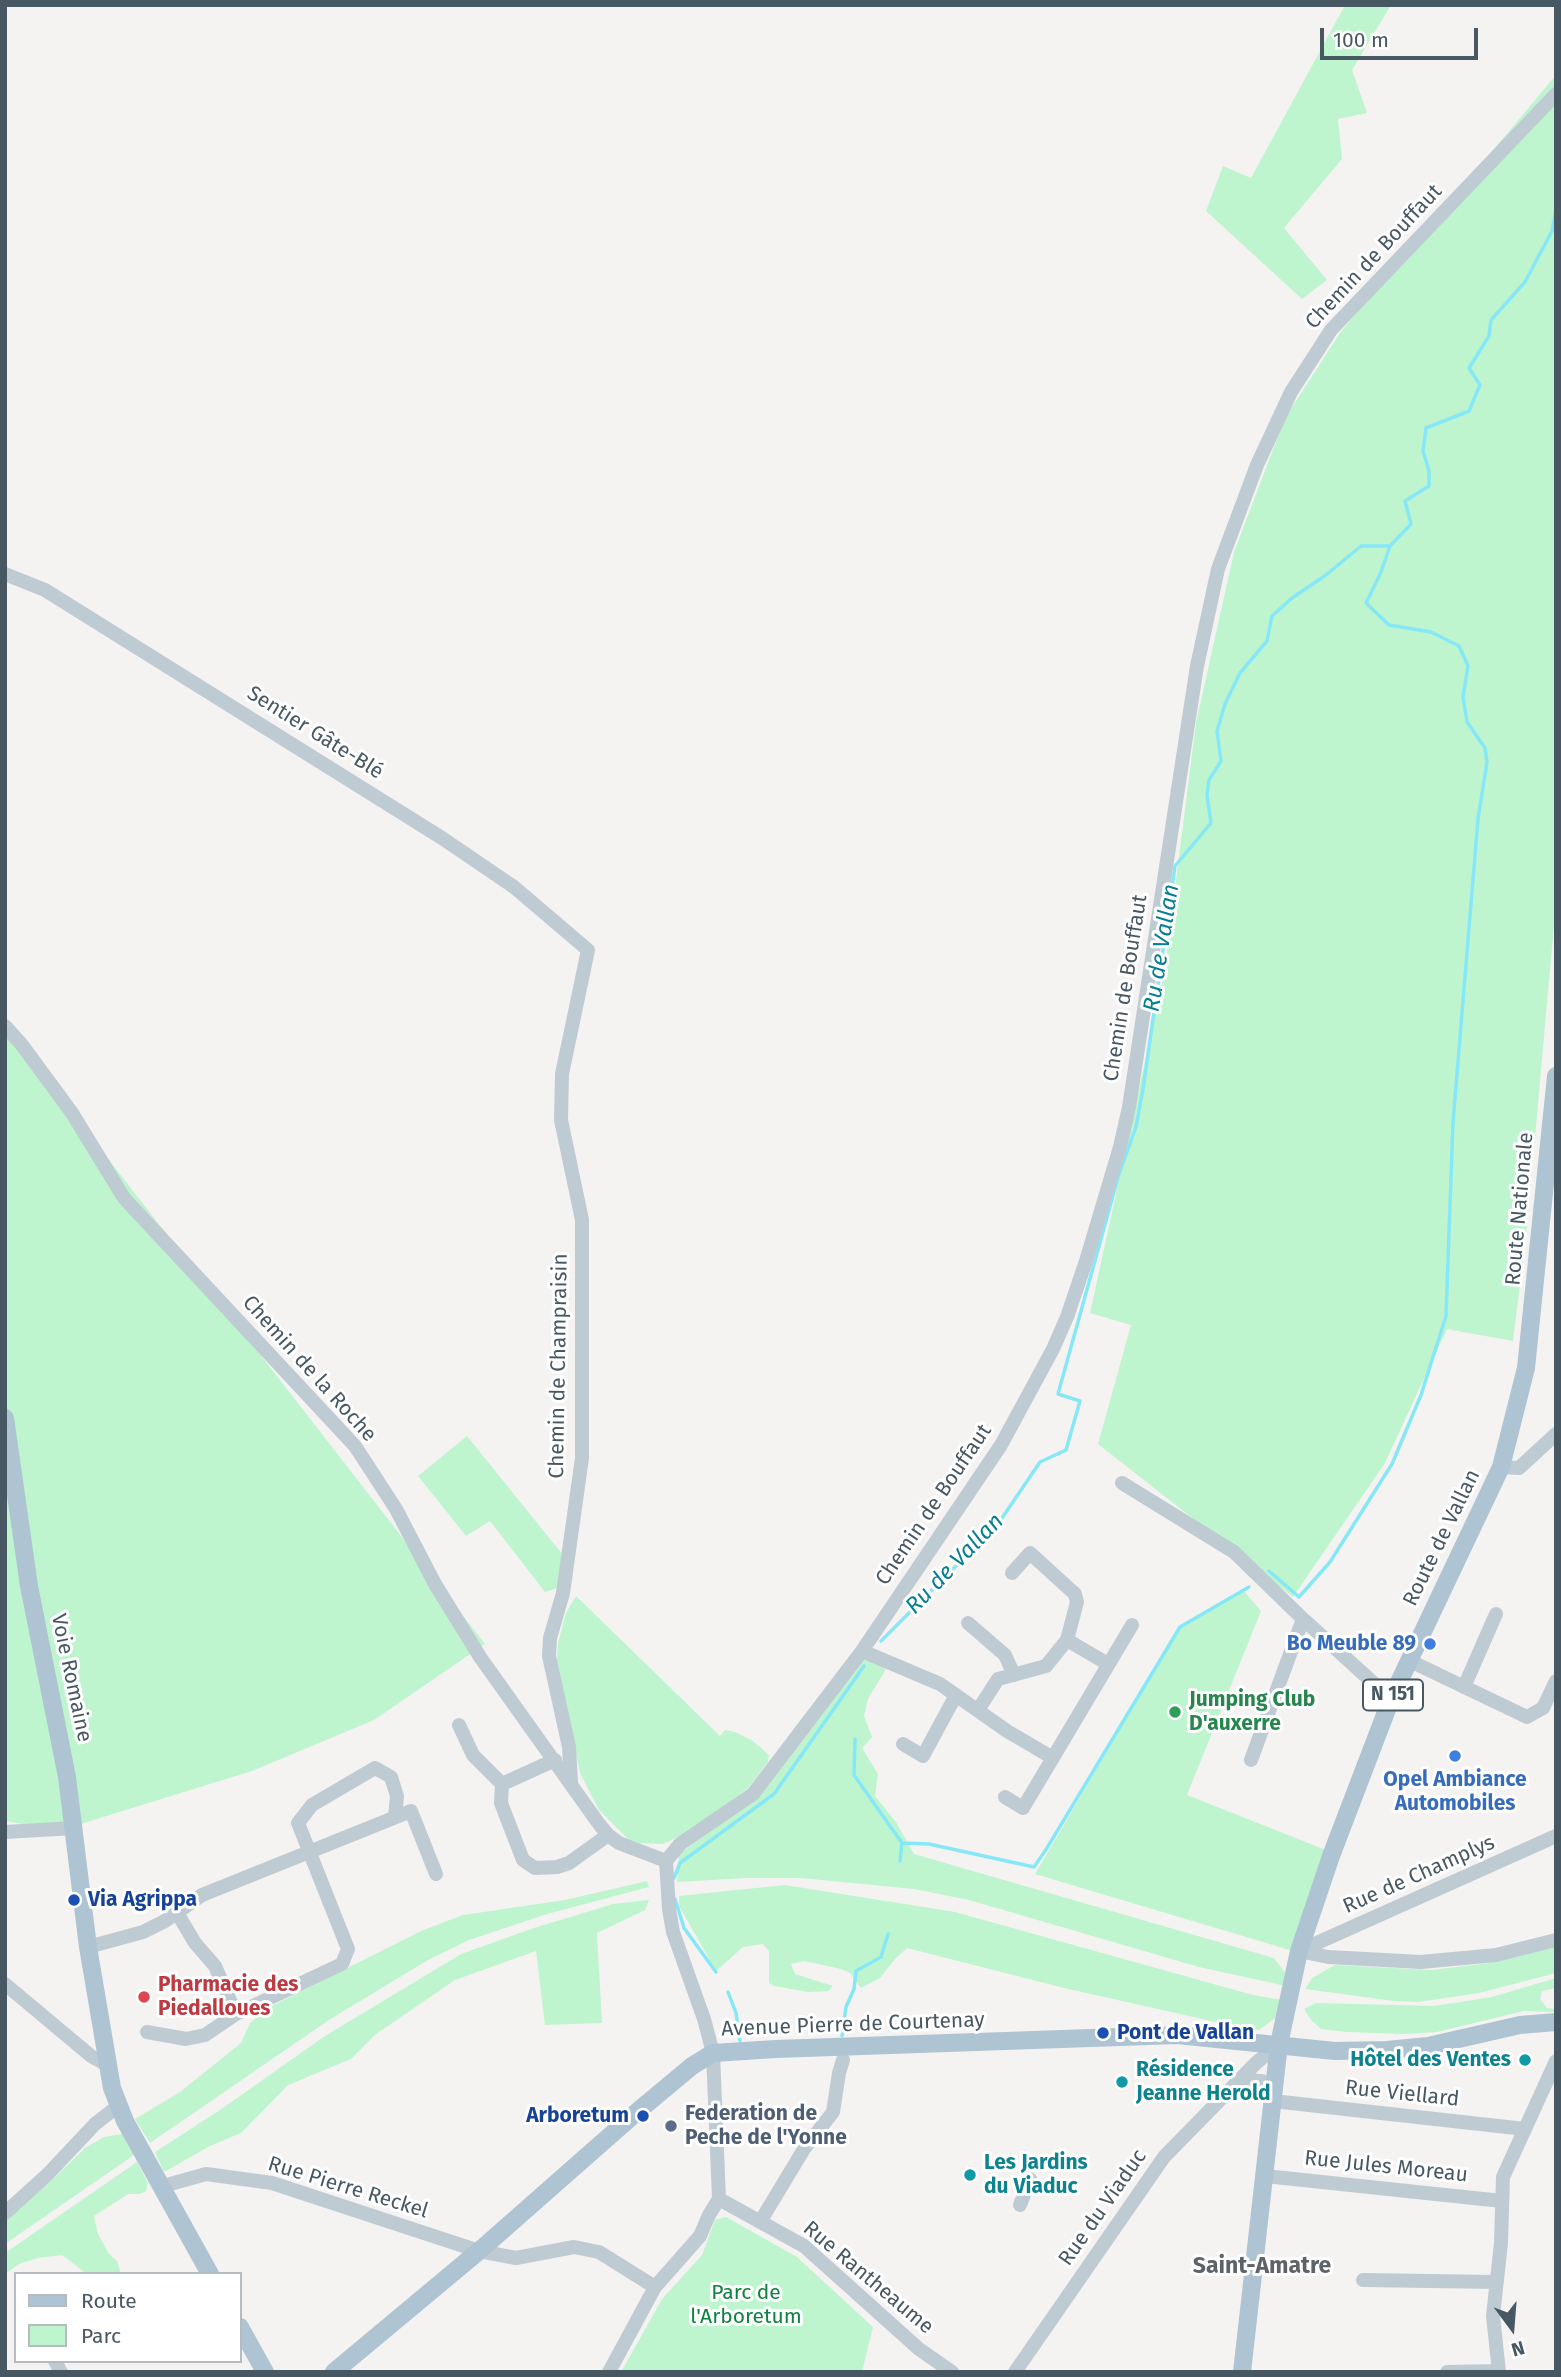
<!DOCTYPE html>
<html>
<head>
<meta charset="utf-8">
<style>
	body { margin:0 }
	#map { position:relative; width:1561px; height:2377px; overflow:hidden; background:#f5f2f2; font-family:"Fira Sans",sans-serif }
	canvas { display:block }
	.frame { position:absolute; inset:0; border:7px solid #475863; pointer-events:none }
	.legend { position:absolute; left:14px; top:2272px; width:228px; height:91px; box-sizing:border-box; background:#fff; border:2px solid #b5bcc1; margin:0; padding:9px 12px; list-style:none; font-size:21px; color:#475863 }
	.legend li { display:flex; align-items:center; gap:14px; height:35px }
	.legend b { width:35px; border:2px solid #b5bcc1 }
	.north { position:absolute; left:1477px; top:2293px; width:70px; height:70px; -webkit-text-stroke:5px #fff; paint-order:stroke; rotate:164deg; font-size:19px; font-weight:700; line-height:28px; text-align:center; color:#475863 }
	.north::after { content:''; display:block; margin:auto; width:24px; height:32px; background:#475863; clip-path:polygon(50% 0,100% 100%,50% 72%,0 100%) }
	.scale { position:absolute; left:1320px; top:28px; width:158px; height:32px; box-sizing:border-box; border:4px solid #475863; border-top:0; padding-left:9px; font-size:21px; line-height:24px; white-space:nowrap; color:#475863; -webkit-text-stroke:5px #fff; paint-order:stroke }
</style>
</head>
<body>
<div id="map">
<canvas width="1561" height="2377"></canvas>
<div class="frame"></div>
<ul class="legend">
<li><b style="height:9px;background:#afc4d3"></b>Route</li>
<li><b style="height:19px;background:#bef5cf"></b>Parc</li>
</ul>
<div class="north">N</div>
<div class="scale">100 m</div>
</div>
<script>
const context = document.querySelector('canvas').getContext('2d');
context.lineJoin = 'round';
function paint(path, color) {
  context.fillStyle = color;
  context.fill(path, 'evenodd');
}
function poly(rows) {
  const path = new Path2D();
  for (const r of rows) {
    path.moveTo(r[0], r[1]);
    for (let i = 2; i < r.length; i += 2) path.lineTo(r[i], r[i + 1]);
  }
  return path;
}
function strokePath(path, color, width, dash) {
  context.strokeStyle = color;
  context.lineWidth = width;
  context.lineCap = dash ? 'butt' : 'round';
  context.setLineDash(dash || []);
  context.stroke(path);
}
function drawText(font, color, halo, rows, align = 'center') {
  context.font = font + ' "Fira Sans",sans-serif';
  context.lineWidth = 6;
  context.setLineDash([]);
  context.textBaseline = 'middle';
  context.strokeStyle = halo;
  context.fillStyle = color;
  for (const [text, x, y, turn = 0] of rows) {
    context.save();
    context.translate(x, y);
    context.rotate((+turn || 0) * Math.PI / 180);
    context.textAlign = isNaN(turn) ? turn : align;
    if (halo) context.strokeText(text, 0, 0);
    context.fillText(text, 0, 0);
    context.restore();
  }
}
const green = poly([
	[1345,5,1391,5,1352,70,1367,113,1338,119,1342,159,1284,228,1327,280,1302,299,1206,211,1223,166,1251,178],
	[1556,75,1556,903,1526,1237,1513,1341,1447,1329,1385,1463,1293,1597,1098,1444,1131,1325,1090,1313,1164,974,1196,723,1234,552,1285,418,1340,333],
	[5,1026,485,1644,374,1720,252,1771,61,1830,5,1821],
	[467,1436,563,1555,558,1588,545,1592,490,1521,466,1536,418,1476],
	[1244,1591,1261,1611,1187,1795,1326,1850,1293,1951,1035,1874,1179,1629],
	[576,1596,720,1736,725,1730,735,1732,753,1741,769,1755,768,1762,748,1788,689,1832,663,1844,639,1843,628,1839,599,1810,580,1773,557,1660,558,1643,566,1613],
	[865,1657,886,1669,868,1699,864,1716,872,1737,862,1748,878,1774,875,1796,896,1822,914,1854,1274,1958,1286,1974,1286,1986,1199,1967,969,1900,914,1889,801,1878,746,1878,677,1882,679,1854,755,1799],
	[647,1881,649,1887,547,1914,469,1940,428,1960,329,2020,150,2143,135,2119,180,2092,241,2043,250,2023,268,2008,421,1931,463,1915,565,1900],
	[785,1885,955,1912,1253,1995,1282,2000,1280,2009,1275,2018,1259,2030,1238,2027,1064,1988,907,1948,895,1959,880,1978,861,1988,850,1973,841,1969,804,1961,791,1964,795,1974,833,1986,828,1991,808,1992,774,1986,769,1983,769,1951,763,1944,743,1947,716,1971,679,1906,679,1896],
	[649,1900,645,1910,597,1933,602,2023,545,2025,536,1951,455,1980,376,2034,351,2059,288,2085,241,2133,210,2146,164,2172,155,2152,220,2110,325,2036,461,1954,534,1928,613,1904],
	[1556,1947,1556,1973,1479,1993,1418,2002,1394,2001,1305,1989,1312,1978,1335,1965,1432,1970,1489,1963],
	[1556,1978,1556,1988,1542,1991,1540,1999,1547,2008,1556,2009,1556,2012,1524,2011,1437,2032,1404,2034,1346,2032,1321,2029,1311,2020,1304,2009,1316,2003,1435,2006,1492,1997],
	[122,2134,134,2155,5,2244,5,2220,46,2186,85,2148,104,2137],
	[137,2162,148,2183,146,2191,140,2194,128,2194,94,2216,98,2234,109,2254,117,2261,121,2274,87,2274,62,2255,38,2258,19,2264,5,2274,5,2253],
	[726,2217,797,2257,873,2327,862,2372,621,2372,662,2299,702,2255,715,2220]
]);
const stream = poly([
	[1269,1571,1299,1597,1330,1562,1392,1464,1421,1395,1446,1316,1453,1122,1478,819,1487,762,1485,748,1467,722,1463,697,1468,666,1459,646,1431,632,1389,625,1366,603,1381,572,1390,546],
	[881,1641,998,1524,1040,1462,1066,1450,1080,1401,1058,1394,1119,1174,1136,1127,1143,1089,1175,866,1211,823,1207,795,1209,780,1221,761,1217,731,1225,704,1240,673,1267,641,1272,616,1292,598,1326,575,1361,546,1390,546,1411,524,1405,501,1429,486,1429,471,1423,451,1426,428,1469,411,1480,385,1469,368,1489,336,1491,320,1525,282,1552,231,1556,209],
	[855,1739,854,1775,902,1843,900,1861],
	[902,1843,929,1844,1034,1867,1047,1848,1180,1627,1249,1587],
	[674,1878,680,1863,774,1794,864,1666],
	[675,1899,684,1928,716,1972],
	[728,1992,736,2013,740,2041],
	[842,2036,846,2007,854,1989,856,1971,881,1957,888,1934]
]);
const minor = poly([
	[5,574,45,590,442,838,514,887,588,950,562,1074,561,1120,582,1220,582,1458,563,1593,550,1638,549,1656,569,1747,571,1782],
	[5,1026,22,1045,72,1113,124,1198,355,1446,396,1509,435,1584,480,1657,599,1824,608,1835,619,1843,666,1861],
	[1501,1467,1519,1468,1556,1434],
	[1122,1483,1234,1552,1303,1619,1391,1699],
	[968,1623,1005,1655,1014,1675],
	[1067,1640,1108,1664],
	[862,1651,940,1684,1007,1731,1053,1758],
	[1408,1660,1527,1717,1543,1708,1556,1681],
	[1464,1687,1496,1614],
	[978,1710,998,1679,1046,1666,1067,1640,1077,1602,1075,1594,1030,1553,1012,1573],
	[459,1725,473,1755,502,1784],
	[903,1744,923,1756,956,1695],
	[555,1760,502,1784,501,1803,523,1860,535,1868,557,1867,569,1863,608,1835],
	[1251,1760,1303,1619],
	[1005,1797,1023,1808,1132,1625],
	[5,1832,74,1828],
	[88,1947,143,1932,165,1921,202,1895,411,1811,436,1874],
	[1299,1951,1556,1836],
	[1299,1951,1328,1957,1421,1962,1496,1955,1556,1940],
	[5,1984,91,2056,107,2065],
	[236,2014,342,1964,348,1949,298,1823,312,1805,375,1768,391,1777,397,1796,395,1817],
	[147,2032,186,2039,205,2035,236,2014,215,1966,195,1943,176,1911],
	[1240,2080,1262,2081,1271,2090,1275,2090],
	[1273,2101,1525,2129],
	[1265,2176,1502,2201],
	[163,2186,206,2174,272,2183,479,2251,516,2258,574,2247,599,2252,655,2287],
	[719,2199,804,2246,919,2349,952,2372],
	[1020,2205,1030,2179],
	[5,2213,47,2175,95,2124,118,2106],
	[760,2222,804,2149,833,2112,839,2073,843,2060],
	[1363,2280,1497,2282],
	[55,2361,61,2372],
	[609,2372,655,2287,700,2236,709,2215,719,2199,713,2053,704,2019,673,1932,669,1909,666,1861,680,1844,753,1794,862,1651,1001,1445,1053,1349,1067,1317,1086,1261,1120,1147,1129,1107,1197,666,1218,569,1257,465,1291,392,1331,330,1556,94],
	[1015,2372,1164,2157,1256,2063,1279,2044],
	[1447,2372,1499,2371],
	[1499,2372,1493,2316,1501,2243,1503,2177,1556,2061]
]);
const major = poly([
	[5,1418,29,1586,67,1777,88,1947,112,2088,125,2121,210,2274],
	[240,2327,265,2372],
	[334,2372,479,2251,638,2111,692,2066,713,2053,776,2049,1177,2035,1335,2051,1387,2050,1428,2046,1520,2025,1556,2022],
	[1242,2372,1279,2044,1299,1951,1331,1856,1391,1699,1501,1467,1526,1368,1556,1076]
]);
const markers = [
	[1430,1644,7,"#3f7fe0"],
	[1175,1712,7,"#2e9e5b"],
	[1455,1756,7,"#3f7fe0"],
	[74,1900,7,"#1a4fb4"],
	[144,1997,7,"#e0444e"],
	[1103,2033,7,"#1a4fb4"],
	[1525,2060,7,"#0f9aa8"],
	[1122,2082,7,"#0f9aa8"],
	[643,2116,7,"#1a4fb4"],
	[671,2126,7,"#5c6f8a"],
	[970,2175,7,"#0f9aa8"]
];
const shields = [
	[1393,1695,60]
];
const shieldNames = [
	["N 151",1393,1695]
];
const streetNames = [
	["Chemin de Bouffaut",1374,257,-47],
	["Sentier Gâte-Blé",315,733,32],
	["Chemin de Bouffaut",1126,988,-81],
	["Route Nationale",1520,1209,-85],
	["Chemin de Champraisin",559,1366,-89],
	["Chemin de la Roche",309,1369,48],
	["Chemin de Bouffaut",934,1505,-56],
	["Route de Vallan",1442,1538,-64],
	["Voie Romaine",71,1678,78],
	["Rue de Champlys",1419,1875,-24],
	["Avenue Pierre de Courtenay",853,2025,-2],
	["Rue Viellard",1402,2094,6],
	["Rue Jules Moreau",1386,2167,6],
	["Rue Pierre Reckel",348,2188,17],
	["Rue du Viaduc",1103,2208,-55],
	["Rue Rantheaume",868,2278,40]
];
const shopNames = [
	["Bo Meuble 89",1416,1644],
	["Opel Ambiance",1455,1780,"center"],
	["Automobiles",1455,1804,"center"]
];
const leisureNames = [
	["Jumping Club",1189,1700],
	["D'auxerre",1189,1724]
];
const transitNames = [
	["Via Agrippa",88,1900],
	["Pont de Vallan",1117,2033],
	["Arboretum",629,2116,"right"]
];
const healthNames = [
	["Pharmacie des",158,1985],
	["Piedalloues",158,2009]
];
const cultureNames = [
	["Hôtel des Ventes",1511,2060,"right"],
	["Résidence",1136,2070],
	["Jeanne Herold",1136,2094],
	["Les Jardins",984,2163],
	["du Viaduc",984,2187]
];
const serviceNames = [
	["Federation de",685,2114],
	["Peche de l'Yonne",685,2138]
];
const parkNames = [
	["Parc de",746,2293],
	["l'Arboretum",746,2317]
];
const waterNames = [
	["Ru de Vallan",1162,948,-81],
	["Ru de Vallan",955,1564,-46]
];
const neighbourhoodNames = [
	["Saint-Amatre",1262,2267]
];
paint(green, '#bef5cf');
strokePath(stream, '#86e8f7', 3.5);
strokePath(minor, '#bfcbd3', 14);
strokePath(major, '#afc4d3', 18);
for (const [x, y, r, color] of markers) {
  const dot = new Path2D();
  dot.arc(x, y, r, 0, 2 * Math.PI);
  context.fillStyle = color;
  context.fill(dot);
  strokePath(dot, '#fff', 2.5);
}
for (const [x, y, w] of shields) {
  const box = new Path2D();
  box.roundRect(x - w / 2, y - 15.5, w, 31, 5);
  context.fillStyle = '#fff';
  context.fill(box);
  strokePath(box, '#475863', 2);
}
drawText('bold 19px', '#475863', null, shieldNames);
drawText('21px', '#475863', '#fff', streetNames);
drawText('bold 21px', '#366cbe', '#fff', shopNames, 'right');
drawText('bold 21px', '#27864d', '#fff', leisureNames, 'left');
drawText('bold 21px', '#164399', '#fff', transitNames, 'left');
drawText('bold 21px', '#be3a42', '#fff', healthNames, 'left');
drawText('bold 21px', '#0d838f', '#fff', cultureNames, 'left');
drawText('bold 21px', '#4e5e75', '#fff', serviceNames, 'left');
drawText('21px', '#0c833f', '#fff', parkNames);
drawText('italic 23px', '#047e92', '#fff', waterNames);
drawText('bold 23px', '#5e6368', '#fff', neighbourhoodNames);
</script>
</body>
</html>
